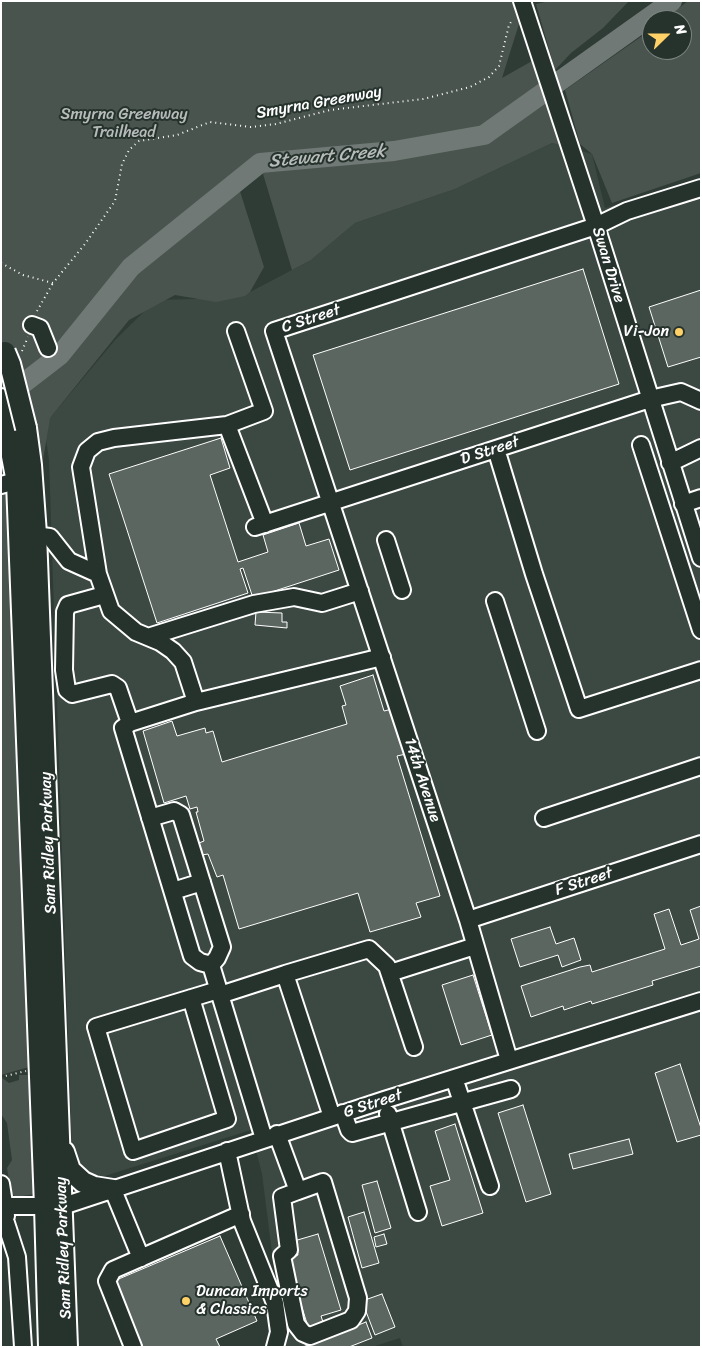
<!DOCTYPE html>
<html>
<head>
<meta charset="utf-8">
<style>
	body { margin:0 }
	#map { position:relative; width:702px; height:1348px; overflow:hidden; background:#2f3b35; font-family:Sriracha,sans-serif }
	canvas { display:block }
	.frame { position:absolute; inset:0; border:2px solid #fff; pointer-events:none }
	.north { position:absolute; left:642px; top:10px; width:50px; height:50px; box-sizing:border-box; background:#26332d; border:1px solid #7d8581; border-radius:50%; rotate:68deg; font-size:14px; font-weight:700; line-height:20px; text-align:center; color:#fff }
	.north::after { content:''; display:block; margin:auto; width:18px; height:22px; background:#ffd166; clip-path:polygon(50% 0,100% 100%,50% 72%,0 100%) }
</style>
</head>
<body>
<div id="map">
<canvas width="702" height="1348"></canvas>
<div class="frame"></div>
<div class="north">N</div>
</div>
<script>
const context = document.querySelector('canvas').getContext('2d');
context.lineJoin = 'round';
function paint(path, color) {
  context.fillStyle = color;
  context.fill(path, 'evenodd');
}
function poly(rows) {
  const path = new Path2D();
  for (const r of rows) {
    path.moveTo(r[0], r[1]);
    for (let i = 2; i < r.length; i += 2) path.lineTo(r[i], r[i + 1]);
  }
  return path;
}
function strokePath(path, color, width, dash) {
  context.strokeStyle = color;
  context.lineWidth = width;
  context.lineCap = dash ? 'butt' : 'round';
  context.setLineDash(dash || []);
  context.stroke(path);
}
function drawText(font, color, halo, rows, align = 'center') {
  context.font = font + ' Sriracha,sans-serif';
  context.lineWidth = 4;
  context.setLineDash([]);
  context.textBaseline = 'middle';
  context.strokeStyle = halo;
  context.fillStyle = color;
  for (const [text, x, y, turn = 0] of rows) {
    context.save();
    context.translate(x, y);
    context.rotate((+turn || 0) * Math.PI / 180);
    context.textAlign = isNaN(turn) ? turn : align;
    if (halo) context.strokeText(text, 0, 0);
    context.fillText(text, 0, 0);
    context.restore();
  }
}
const built = poly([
	[552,143,592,154,605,208,701,178,701,1347,403,1347,400,1338,372,1347,284,1347,262,1174,251,1130,73,1186,49,460,44,425,116,339,156,300,195,299,250,292,311,260,355,223,455,189]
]);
const green = poly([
	[1,1,518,1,524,8,502,78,532,61,560,145,552,143,455,189,355,223,311,260,292,270,260,164,238,185,264,267,250,292,245,296,216,302,175,295,129,320,50,418,29,545,36,1065,1,1075],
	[550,1,629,1,603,28,571,53,555,70,536,4],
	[688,1,701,1,701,173,612,203,592,154,580,144,565,90,652,29,652,50,682,50,682,20,663,20],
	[19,1075,34,1075,35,1194,16,1197,11,1193,7,1168,12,1160,7,1123,1,1114,1,1077,9,1083,19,1080]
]);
const river = poly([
	[3,399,60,355,131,267,260,163,394,151,484,135,672,1]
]);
const building = poly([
	[583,269,619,384,350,470,313,355,583,269],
	[701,290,701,357,668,367,649,307,701,290],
	[221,438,230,468,210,475,238,562,268,552,263,535,299,523,306,546,329,539,339,570,253,598,243,568,240,569,248,593,157,623,109,474,221,438],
	[256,612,282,613,282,622,287,622,287,628,255,625,256,612],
	[373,675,384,711,392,709,406,754,397,756,440,896,416,903,421,917,370,932,358,893,239,929,223,875,217,877,208,854,202,855,199,843,204,841,196,812,198,812,197,807,190,809,186,796,164,803,143,731,172,721,177,736,205,728,206,733,213,731,222,762,347,724,342,706,346,705,340,686,373,675],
	[701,906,701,966,652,981,653,985,592,1004,591,1001,564,1010,563,1006,531,1017,521,986,580,967,590,965,592,972,665,949,654,914,669,909,681,945,699,939,690,910,701,906],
	[550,927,556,944,574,938,581,960,562,967,558,955,520,967,511,939,550,927],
	[473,975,492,1035,461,1045,442,985,473,975],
	[680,1064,701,1128,701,1135,677,1142,655,1073,680,1064],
	[523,1105,551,1194,526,1202,498,1113,523,1105],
	[455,1124,483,1213,442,1226,430,1186,450,1180,435,1131,455,1124],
	[629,1139,633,1154,573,1169,569,1154,629,1139],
	[377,1181,391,1228,375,1233,362,1185,377,1181],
	[364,1212,379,1263,362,1268,348,1217,364,1212],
	[318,1234,341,1310,321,1316,324,1325,309,1330,287,1259,298,1255,294,1241,318,1234],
	[384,1234,387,1244,376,1247,374,1237,384,1234],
	[220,1236,257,1321,216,1339,220,1347,143,1347,114,1281,220,1236],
	[382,1294,395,1327,375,1335,362,1301,382,1294],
	[366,1322,372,1338,349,1347,303,1347,366,1322]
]);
const path = poly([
	[1,263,23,275,53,283,85,244,115,201,122,164,129,150,139,141,177,135,210,122,251,127,276,124,330,110,423,99,470,87,489,77,499,66,509,25,513,19],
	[37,311,53,283],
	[22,351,28,337],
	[1,1077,26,1071]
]);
const minor = poly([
	[522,1,596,226,701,558],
	[32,325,40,328,48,348],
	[227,425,264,411,236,331],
	[641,445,701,630],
	[496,449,534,574,579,709,701,670],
	[670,463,701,448],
	[1,485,16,481],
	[683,504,701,498],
	[255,527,650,399,681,392,701,401],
	[26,534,50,537,69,561,98,574,111,611,136,632,160,642,173,651,183,662,196,702,130,723,123,728,192,956,200,962,211,965,264,1139],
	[386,540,402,590],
	[98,574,81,467,87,451,98,442,114,438,227,425,265,524],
	[104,595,68,605,65,612,64,670,67,690,72,694,112,684,118,688,130,723],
	[495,601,537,731],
	[148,637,254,604,294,597,322,603,360,591],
	[196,702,382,657],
	[150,818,174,811,181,815,222,947,217,958,211,965],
	[544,818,701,766],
	[173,891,202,882],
	[468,920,701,844],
	[390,973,475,946],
	[220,995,285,974],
	[191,998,227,1119,133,1151,96,1027,218,990],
	[509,1060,468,920,274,331,596,226,627,211,701,188],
	[454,1078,490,1186],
	[343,1113,349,1130,352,1133,511,1089],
	[388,1114,418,1212],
	[332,1117,285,974,369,949,387,966,414,1047],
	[277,1134,298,1191,282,1197,289,1250,282,1256,296,1324,303,1333,310,1336,351,1320,357,1311,358,1298,323,1182,298,1191],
	[227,1151,242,1221,275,1303,279,1332,275,1347],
	[1,1184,6,1216],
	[113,1190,141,1258],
	[1,1206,63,1206,384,1100,701,1001],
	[1,1225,6,1223,17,1257,23,1347],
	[133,1347,107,1281,113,1270,241,1214]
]);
const major = poly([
	[1,399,17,482,45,1206,49,1347],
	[26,428,31,465,36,534,67,1347],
	[64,1152,70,1170,83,1182,94,1187,113,1190]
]);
const majorBridge = poly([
	[5,352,10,364,26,428]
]);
const markers = [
	[679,332,5,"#ffd166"],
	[186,1301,5,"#ffd166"]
];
const streetNames = [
	["Smyrna Greenway",319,103,-10],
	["Swan Drive",608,265,73],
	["C Street",311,319,-18],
	["D Street",490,451,-18],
	["14th Avenue",422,780,72],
	["Sam Ridley Parkway",49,843,-92],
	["F Street",584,882,-18],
	["G Street",373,1104,-18],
	["Sam Ridley Parkway",64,1248,-92]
];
const parkNames = [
	["Smyrna Greenway",124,115],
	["Trailhead",124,133]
];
const poiNames = [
	["Vi-Jon",669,332],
	["Duncan Imports",196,1292,"left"],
	["& Classics",196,1310,"left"]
];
const waterNames = [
	["Stewart Creek",327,157,-5]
];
paint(built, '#3c4842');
paint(green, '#4a544f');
strokePath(river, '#707975', 20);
paint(building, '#5b6661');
strokePath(building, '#fff', 1);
strokePath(minor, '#fff', 20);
strokePath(major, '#fff', 24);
strokePath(path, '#fff', 2, [1, 4]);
strokePath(minor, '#26332d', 16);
strokePath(major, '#26332d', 20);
strokePath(majorBridge, '#fff', 24, []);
strokePath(majorBridge, '#26332d', 20);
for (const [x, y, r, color] of markers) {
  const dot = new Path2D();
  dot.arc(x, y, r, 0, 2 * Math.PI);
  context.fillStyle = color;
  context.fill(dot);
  strokePath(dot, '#26332d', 2);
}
drawText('16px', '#fff', '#26332d', streetNames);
drawText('16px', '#b7bbb9', '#26332d', parkNames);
drawText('16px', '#fff', '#26332d', poiNames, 'right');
drawText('italic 18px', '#b8bcba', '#26332d', waterNames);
</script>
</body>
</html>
